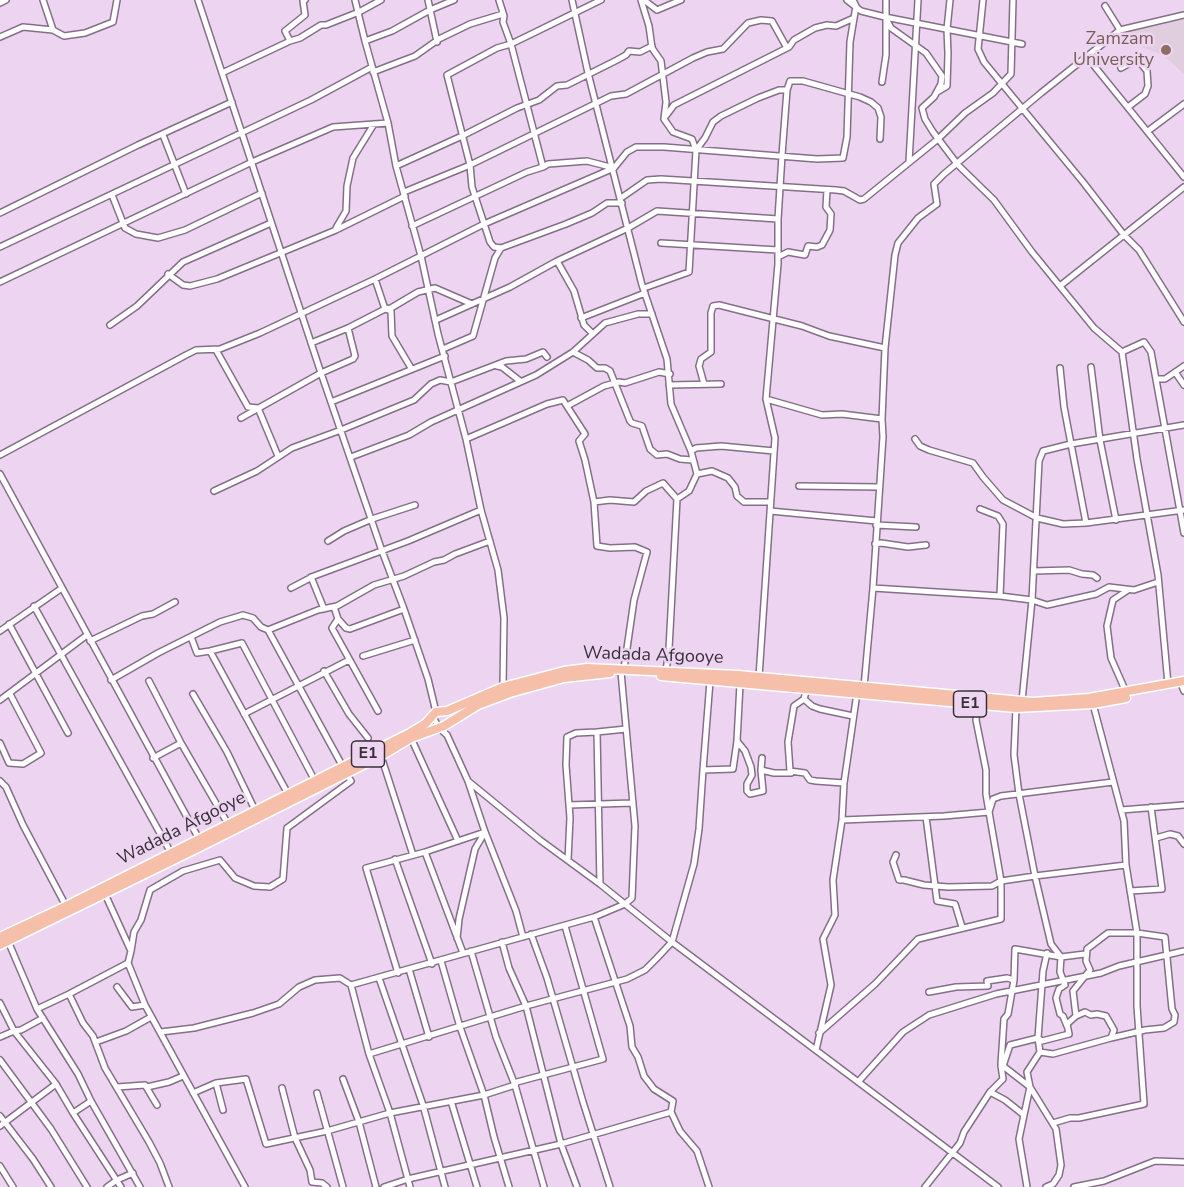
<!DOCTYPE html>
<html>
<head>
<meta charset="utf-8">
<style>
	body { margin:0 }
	canvas { display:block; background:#edd5f1 }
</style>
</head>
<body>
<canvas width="1184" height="1187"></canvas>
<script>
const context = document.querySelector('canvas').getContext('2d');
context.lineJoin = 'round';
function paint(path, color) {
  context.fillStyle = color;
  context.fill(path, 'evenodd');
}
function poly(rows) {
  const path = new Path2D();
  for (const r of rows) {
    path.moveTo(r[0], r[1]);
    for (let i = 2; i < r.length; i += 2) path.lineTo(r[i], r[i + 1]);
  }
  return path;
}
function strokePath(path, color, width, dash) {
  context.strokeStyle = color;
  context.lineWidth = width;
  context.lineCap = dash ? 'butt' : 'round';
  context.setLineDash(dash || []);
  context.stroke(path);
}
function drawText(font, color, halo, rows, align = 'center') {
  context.font = font + ' "Nunito Sans",sans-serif';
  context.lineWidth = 5;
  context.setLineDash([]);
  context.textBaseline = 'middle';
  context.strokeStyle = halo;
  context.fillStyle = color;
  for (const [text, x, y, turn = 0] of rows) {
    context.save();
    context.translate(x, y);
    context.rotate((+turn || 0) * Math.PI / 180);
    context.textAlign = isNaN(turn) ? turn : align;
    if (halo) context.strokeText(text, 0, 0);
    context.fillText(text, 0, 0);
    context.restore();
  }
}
const education = poly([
	[1184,18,1184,74,1163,55,1134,44,1127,32]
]);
const minor = poly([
	[43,0,53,30],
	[198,0,321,373,382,551,404,609,428,679,436,712],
	[355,0,365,41,388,123,396,166,421,256,438,334,466,439,481,510,498,570,504,618,503,687],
	[428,0,437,42],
	[499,0,504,16,503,22,511,44,543,167,548,164,587,161,614,168],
	[601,0,511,44,497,48,447,75,470,165,472,187,490,242,494,247,501,248,566,224,592,213,607,203,622,203],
	[641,0,649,26,652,48,661,61,666,102,664,119,673,132,692,139,696,150,689,272,644,288],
	[644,0,657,10,681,0],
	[847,0,861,11,885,17,891,28,926,53,942,76,941,84,934,97,922,108,925,119,933,132,958,165,994,200,1032,252,1094,328,1122,352,1137,459,1158,575,1168,684],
	[983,0,978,49,984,62,1083,182,1124,235,1139,250,1184,322],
	[0,3,6,0],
	[885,17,1022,44],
	[1120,30,1184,15],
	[0,37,23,27,53,30,64,36,85,33,113,22,117,0],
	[290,41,285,31,305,15,303,1,305,0],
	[365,41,392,31,430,10,454,0],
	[1087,57,1184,177],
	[1121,68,1137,59,1147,71,1148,86,1145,94,1128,107],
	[373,72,415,56,439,39,470,24,503,14],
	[222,73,290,41,300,38,321,25,326,25,359,12,381,0],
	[882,82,886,55,886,0],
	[937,92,947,86,948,54,947,29,950,0],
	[665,117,674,105,789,47,794,40,815,28,827,25,836,26,854,18],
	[1148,131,1184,104],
	[163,135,186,194],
	[696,150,705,138,713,122,721,116,758,98,779,90,787,90],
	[909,162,918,0],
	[396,166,462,136,517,108,539,100,557,86,567,85,617,60,626,55,629,51,640,52,652,46],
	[404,192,470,165,611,96,626,94,693,58,707,52,723,49,748,23,761,20,772,21,787,48],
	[112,195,125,228,136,234,158,238,185,230,262,193],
	[621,198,647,180,661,179,836,190,844,191,860,200,864,199,938,139,965,113,993,93,1011,74,1013,0],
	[0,213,138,145,232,102],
	[412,226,527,172,543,167],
	[336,228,346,211,347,186,353,158,374,124],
	[661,243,778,250],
	[0,247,311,100,372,67],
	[778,257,788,252,805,255,808,246,817,247,822,245,830,230,831,214,826,207,827,190],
	[557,261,574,291,584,325,593,334],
	[168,274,183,285,190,286,217,279,336,230,405,196],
	[375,279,385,309,391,311,392,336,411,368],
	[0,282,252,162,333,127,388,123],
	[1060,286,1184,187],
	[581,318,645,293],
	[436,320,510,287,557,261,628,228,657,211,778,219],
	[110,325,137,306,183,262,271,223],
	[311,343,348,328,385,309,391,308,418,292,435,288,472,304],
	[443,349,473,336,495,258,501,248],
	[216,350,248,407,258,408,278,456],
	[573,352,588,360,597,368,605,368,610,371,630,421,632,423,642,426,650,449,657,455,667,454,680,459,692,460,694,462],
	[1122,352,1144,342,1151,352,1184,533],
	[497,366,502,367,520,381],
	[1091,367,1100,440,1116,520],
	[1060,368,1064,407,1071,444,1184,425],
	[1175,372,1184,385],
	[1156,379,1165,379,1184,366],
	[704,384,699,366,701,359,711,352,711,313,713,306,719,305,802,326,829,336,885,348],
	[669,385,721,384],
	[766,399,822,415,842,414,882,419],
	[331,402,445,356],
	[567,406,604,386,619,382,625,383,659,372,670,374],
	[241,418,321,373,353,359,355,356,348,328],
	[466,439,547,404,563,400,585,434,579,441,585,460,594,502,610,500,634,502,646,491,663,483,677,499,689,491,697,474,691,451,671,404,667,359,642,285,588,73,572,0],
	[915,439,920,446,929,450,973,463,983,477,1003,500,1037,518,1063,524,1086,523],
	[691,451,696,448,721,446,774,451],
	[0,455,186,355,196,350,220,349,260,333,375,279,484,224,614,168,627,152,636,147,664,147,817,159,843,158,847,137,850,42,856,6,853,0],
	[351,457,409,435,431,422,536,375,573,352,605,323,638,314,652,314],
	[0,474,199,839],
	[697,474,712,471,728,478,735,487,737,496,744,502,770,502],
	[799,486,879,487],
	[214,491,257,471,292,448,341,430,414,400,431,384,440,380,451,382,506,361,526,359,543,352,547,357],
	[594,502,597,546,610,548,635,547,647,552,634,600,624,669],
	[980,509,998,516,1003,524,1000,596],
	[770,511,877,521],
	[876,525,916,527],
	[328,541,344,531,372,519,415,505],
	[875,544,881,543,908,547,926,545],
	[1034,571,1069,570,1082,574,1093,575,1097,578],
	[311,577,324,609],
	[291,588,314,576,408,541,481,510],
	[873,588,1000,596,1032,600,1047,605,1096,594,1109,587,1134,590,1158,582],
	[34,606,171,853],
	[334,607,338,619,346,628,350,629,404,609],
	[338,619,332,628,378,711],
	[9,624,68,733],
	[268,630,343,767],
	[0,631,62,588],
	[191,637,197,653,210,651,288,794],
	[90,641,142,616,153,614,175,602],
	[210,651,242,643,315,781],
	[363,656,415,640],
	[324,671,349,714,368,738],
	[666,671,669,649,677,499],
	[621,672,635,826,632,898,625,904,594,917,351,985,369,1054,526,1006,627,979,645,970,656,959,672,942,694,864,699,829,703,770,733,769,737,741,740,684],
	[759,677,775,438,766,399,778,264,778,219,782,155,787,90,790,81,803,81,860,97,871,102,878,108,881,117,880,139],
	[111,680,158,653,220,622,243,615,253,618,261,627,268,630,318,610,337,606,374,585,404,576,434,562,444,560,455,554,490,541],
	[149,681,181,743,228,824],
	[1182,686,1184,691],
	[864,687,873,588,883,437,882,419,885,348,895,255,898,243,918,218,937,204,934,184,944,174,1041,93,1120,30,1105,6],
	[807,688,804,699,794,706,788,742,790,771,805,773,810,780,816,781,844,783],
	[1126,692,1111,658,1107,626,1113,600,1128,590],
	[193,694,227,752,255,810],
	[804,699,812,706,820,709,853,716],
	[0,700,87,635],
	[1022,701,1032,600,1039,461,1043,451,1071,444,1086,523,1184,510],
	[978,704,976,720,986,770,986,794,989,812,993,799,1001,796,1113,782],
	[1016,708,1014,755,1019,794,1035,876,1051,944,1061,957,1060,972,1065,985,1059,989,1056,998,1060,1014,1063,1016,1067,1026],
	[244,714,349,660],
	[433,717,439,728,447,735,468,781,485,832,516,911,523,937],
	[411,738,458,841],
	[737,741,745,751,751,767,752,775,747,784,747,791,750,794,763,791,761,770],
	[0,743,9,763,23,764,41,753,10,694],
	[381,756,413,855],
	[153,758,181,743],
	[762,758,761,770,774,773,791,773],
	[703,770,710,681],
	[0,781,6,787,23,825,66,906],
	[468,781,540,840,600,884,672,942,998,1187],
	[569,805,632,803],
	[1121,810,1184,805],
	[926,817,937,901,955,904,962,927],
	[1156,838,1170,834,1178,836,1184,844],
	[425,852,463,953],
	[896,855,893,862,899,880,904,880,924,885,948,887,992,886,1001,881,1035,876,1126,865],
	[395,859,432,964],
	[568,860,570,818,566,765,567,737,576,733,597,732],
	[600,884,597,732,626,729],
	[1130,891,1162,889,1151,807],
	[105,894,131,951,128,963,145,1005,245,1187],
	[594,917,630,1026,632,1047,638,1057,644,1076,654,1089,673,1101,671,1112,680,1131,697,1151,709,1187],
	[531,934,547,978,583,1102,610,1187],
	[8,941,37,1009,78,1074,91,1101],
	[502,942,509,968,526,1006,561,1144,577,1187],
	[131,951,134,932,141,920,150,890,183,871,220,860,235,878,254,886,270,887,283,879,287,828,351,781,346,773],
	[471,951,496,1037,515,1085,544,1187],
	[441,961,460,1027,484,1095,494,1137,509,1187],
	[409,969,429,1037],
	[398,973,366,868,425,852,485,832,475,849,459,919,457,938],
	[379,978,423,1105,445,1187],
	[117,987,132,1007,145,1005],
	[929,992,956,987,988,986,987,981,1007,978,1014,980,1015,949,1061,957,1085,954],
	[69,994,128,963],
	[0,1003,14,1031,0,1037],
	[37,1009,69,994,83,1023,93,1036,105,1068,149,1142,160,1163,169,1187],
	[1076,1016,1073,991,1090,970,1086,961,1087,949,1108,933,1137,933,1165,937,1172,1009,1175,1015,1174,1022,1164,1028,1145,1030,1111,1038],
	[43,1018,21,1030,14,1031,56,1084,73,1113,91,1101,140,1187],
	[161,1032,194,1028,253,1013,279,1004,299,987,315,980,340,978,351,985],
	[819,1033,875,984,918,939,1001,919,1001,881,989,812,944,816,842,820],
	[96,1042,126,1031,151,1017],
	[816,1050,831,985,823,939,835,915,833,880,842,820,844,783,857,693],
	[369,1054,390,1113,410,1187],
	[0,1060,51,1129,87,1187],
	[1001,1064,1004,1019,1008,1014,1014,980],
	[1003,1066,1030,1087,1056,1129,1061,1165,1059,1175,1053,1184,1046,1187],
	[343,1079,359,1122,376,1187],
	[858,1082,903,1032,929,1015,996,994,1101,973,1119,966,1184,951],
	[216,1083,223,1110],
	[117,1087,145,1085,157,1105],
	[147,1087,169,1082,183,1076],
	[282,1088,295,1138,310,1170,312,1182,322,1183,327,1187],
	[990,1092,1005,1100,1024,1115,1019,1139,1027,1187],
	[193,1093,216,1083,246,1079,266,1144,327,1131,390,1113,484,1095,515,1085,517,1082,603,1059,565,926],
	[317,1093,343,1187],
	[451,1101,477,1187],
	[73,1113,121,1187],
	[1024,1115,1030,1087,1027,1072,1040,1052,1038,1038,1043,971,1047,953],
	[0,1116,33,1159,51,1187],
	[1053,1123,1070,1118,1079,1118,1144,1104,1137,1006,1137,933,1126,865,1124,821,1093,704],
	[0,1126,56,1084],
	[0,1166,13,1187],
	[107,1187,117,1180,133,1173],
	[384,1187,408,1179,561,1144,671,1112],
	[925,1187,960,1143,964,1132,990,1092,1003,1079,1001,1066,1003,1066,1010,1045,1038,1038,1042,1041,1069,1034,1067,1024,1076,1016,1085,1012,1091,1015,1097,1014,1106,1016,1114,1030,1111,1038,1053,1054,1040,1052],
	[1074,1187,1104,1181,1155,1161,1184,1162]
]);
const highway = poly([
	[661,676,1016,708,1093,704,1126,698],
	[0,937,66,906,410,733,425,724,436,712,447,711,503,687,564,671,587,668,738,675,1033,702,1089,698,1184,681],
	[0,945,202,846,381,756,411,738,444,726,478,705,510,693,564,678,610,673]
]);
const markers = [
	[1166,50,6,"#8d6e63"]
];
const shields = [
	[970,704,33],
	[368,754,33]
];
const shieldNames = [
	["E1",970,704],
	["E1",368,754]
];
const educationNames = [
	["Zamzam",1154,40],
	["University",1154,61]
];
const streetNames = [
	["Wadada Afgooye",653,656,2],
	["Wadada Afgooye",182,829,-27]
];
paint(education, '#e0cedf');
strokePath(minor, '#856f88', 8);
strokePath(highway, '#fff', 11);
strokePath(minor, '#fff', 5);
strokePath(highway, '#f6bfaa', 8);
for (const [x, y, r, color] of markers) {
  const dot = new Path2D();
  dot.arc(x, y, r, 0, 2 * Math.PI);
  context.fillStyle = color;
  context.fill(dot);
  strokePath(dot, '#edd5f1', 2);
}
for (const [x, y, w] of shields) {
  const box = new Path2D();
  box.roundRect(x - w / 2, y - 13, w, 26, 4.5);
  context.fillStyle = '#edd5f1';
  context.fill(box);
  strokePath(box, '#382f3a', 1.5);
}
drawText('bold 16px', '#382f3a', null, shieldNames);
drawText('18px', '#785e54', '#edd5f1', educationNames, 'right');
drawText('18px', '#382f3a', '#edd5f1', streetNames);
</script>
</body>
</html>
